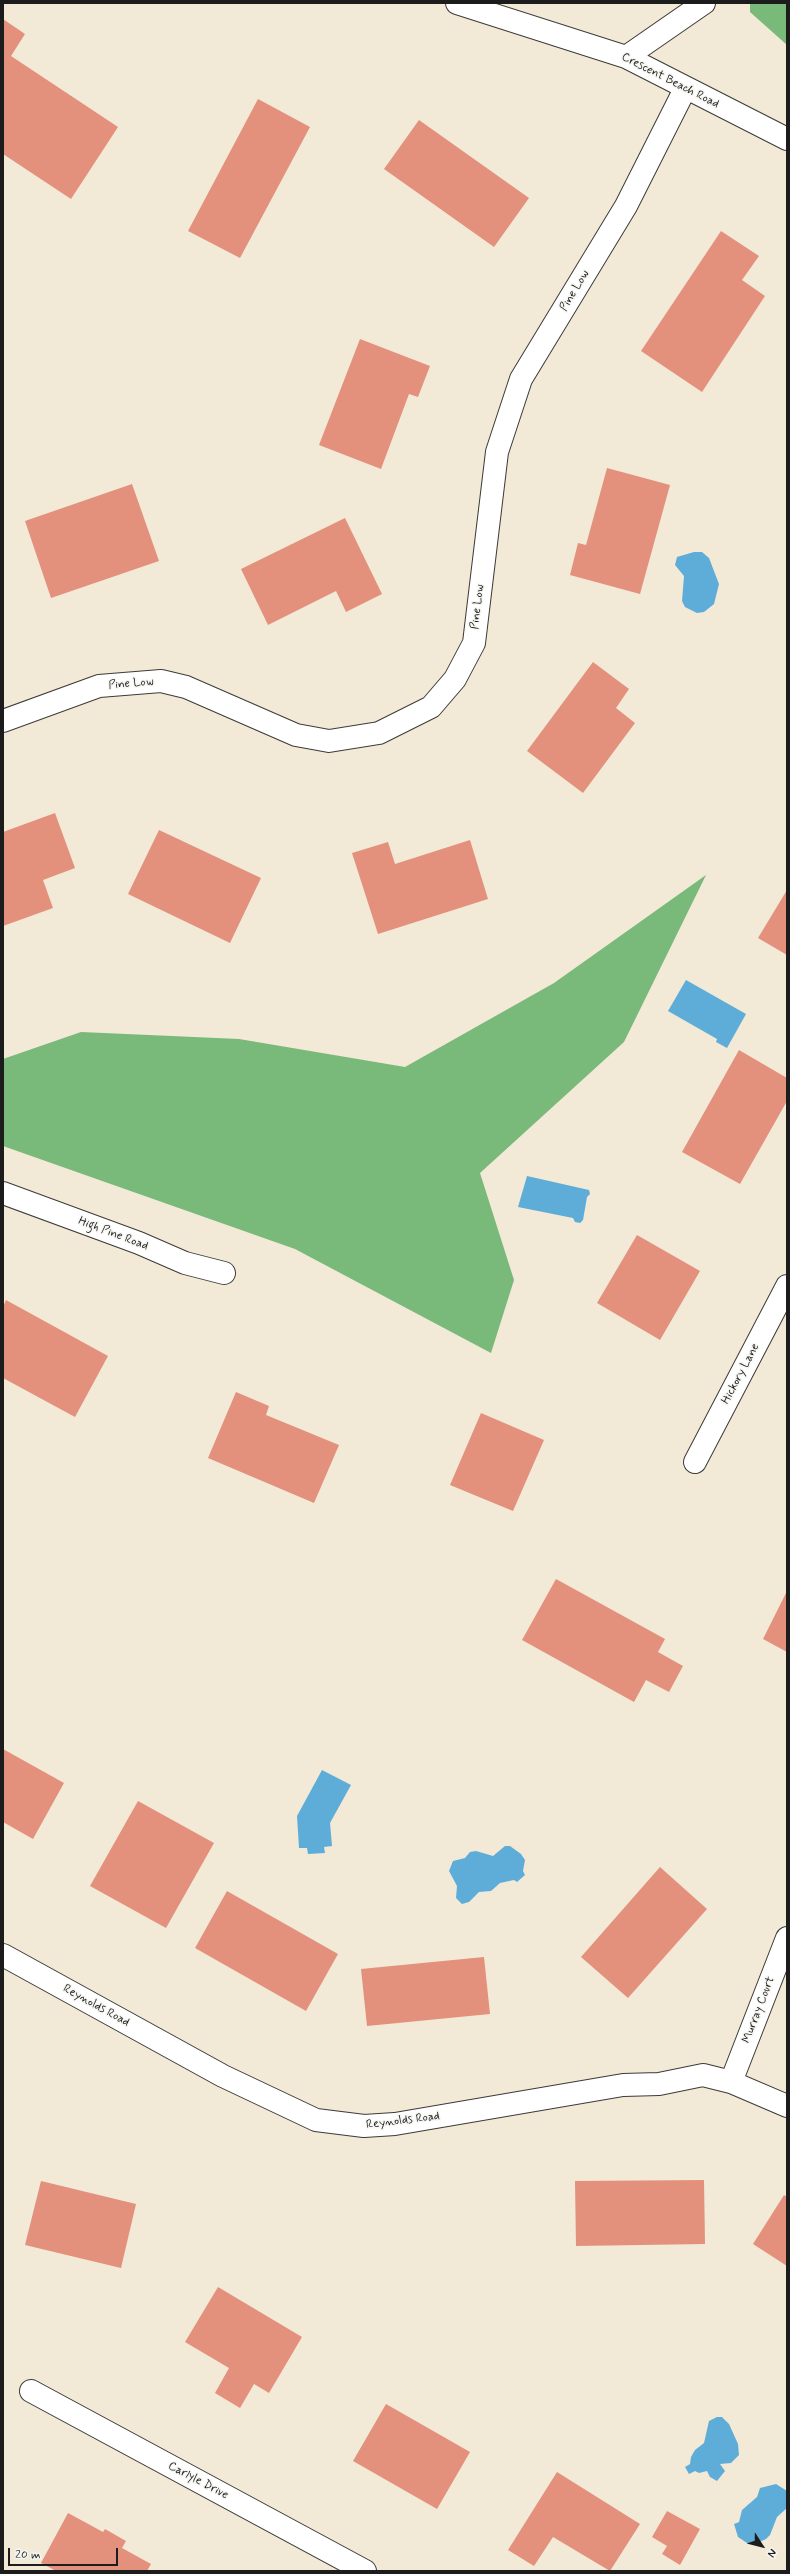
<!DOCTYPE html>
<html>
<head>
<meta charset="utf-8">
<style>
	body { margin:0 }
	#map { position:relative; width:790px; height:2574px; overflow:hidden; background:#f2e9d7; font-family:Mynerve,sans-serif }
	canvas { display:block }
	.frame { position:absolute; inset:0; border:4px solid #1c1c1c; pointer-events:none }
	.north { position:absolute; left:742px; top:2526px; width:40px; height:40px; -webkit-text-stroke:3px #f6f6f2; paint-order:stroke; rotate:126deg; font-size:11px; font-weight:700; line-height:16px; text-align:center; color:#1c1c1c }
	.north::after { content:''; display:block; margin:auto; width:14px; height:18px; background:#1c1c1c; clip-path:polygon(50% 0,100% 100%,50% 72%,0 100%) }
	.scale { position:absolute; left:8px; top:2548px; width:110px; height:18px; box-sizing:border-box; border:2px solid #1c1c1c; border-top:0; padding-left:5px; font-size:12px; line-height:14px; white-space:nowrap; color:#1c1c1c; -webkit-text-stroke:3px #f6f6f2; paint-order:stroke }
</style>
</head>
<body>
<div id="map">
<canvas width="790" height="2574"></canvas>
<div class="frame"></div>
<div class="north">N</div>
<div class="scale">20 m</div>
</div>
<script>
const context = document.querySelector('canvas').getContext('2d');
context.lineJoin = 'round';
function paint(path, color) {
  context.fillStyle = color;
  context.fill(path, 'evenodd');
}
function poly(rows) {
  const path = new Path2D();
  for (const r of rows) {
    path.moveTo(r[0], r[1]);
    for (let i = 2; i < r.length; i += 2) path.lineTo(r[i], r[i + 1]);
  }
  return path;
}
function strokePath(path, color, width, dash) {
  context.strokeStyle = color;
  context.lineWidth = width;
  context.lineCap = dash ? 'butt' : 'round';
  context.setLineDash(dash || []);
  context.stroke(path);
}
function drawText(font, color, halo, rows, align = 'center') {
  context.font = font + ' Mynerve,sans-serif';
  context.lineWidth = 3;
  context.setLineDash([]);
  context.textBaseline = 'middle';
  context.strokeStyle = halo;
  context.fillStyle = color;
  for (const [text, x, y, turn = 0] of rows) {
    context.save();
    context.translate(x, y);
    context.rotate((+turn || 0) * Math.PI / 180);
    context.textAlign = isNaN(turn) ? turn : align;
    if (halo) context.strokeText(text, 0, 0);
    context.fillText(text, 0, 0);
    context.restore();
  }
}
const forest = poly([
	[750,3,787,3,787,45,750,12],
	[706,875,624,1042,480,1173,514,1280,491,1353,295,1249,3,1146,3,1059,81,1032,239,1039,405,1067,554,983]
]);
const water = poly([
	[694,552,702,552,709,558,719,584,714,604,704,612,697,613,685,607,682,601,684,576,675,565,677,557],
	[686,980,746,1014,727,1048,716,1042,717,1039,668,1011],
	[527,1176,589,1190,590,1194,587,1197,583,1220,580,1223,575,1222,573,1218,518,1207],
	[322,1770,351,1785,330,1823,332,1846,324,1847,325,1853,308,1854,307,1848,299,1848,297,1816],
	[505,1846,510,1846,521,1854,525,1860,523,1871,525,1875,517,1882,514,1880,500,1883,491,1891,479,1892,469,1902,462,1904,456,1898,457,1886,449,1871,453,1861,465,1858,470,1852,476,1851,493,1856],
	[717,2417,722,2417,729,2424,738,2444,739,2455,731,2463,720,2464,725,2471,717,2481,710,2477,707,2471,699,2473,695,2471,689,2474,685,2467,690,2464,691,2457,695,2450,704,2443,709,2421],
	[776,2484,787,2491,787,2508,777,2517,770,2535,766,2539,755,2544,747,2543,738,2537,734,2524,739,2522,742,2510,757,2497,760,2488]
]);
const building = poly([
	[3,19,25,34,11,56,118,127,71,199,3,154],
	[258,99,310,127,240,258,188,231],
	[419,120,529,198,494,247,384,169],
	[721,231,759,256,742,280,765,296,702,392,641,351],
	[360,339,430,366,418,397,409,394,381,469,319,445],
	[607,468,670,485,640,594,570,575,578,543,586,545],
	[132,484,159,561,51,598,25,521],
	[345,518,382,594,346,612,336,591,268,625,241,569],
	[593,662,629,689,616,708,635,723,583,793,527,751],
	[55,813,75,868,43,880,53,908,3,926,3,832],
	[159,830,261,878,230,943,128,894],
	[470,840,488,899,378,934,352,853,388,842,395,864],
	[787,890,787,955,758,938],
	[739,1050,787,1078,787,1101,740,1184,682,1152],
	[637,1235,700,1271,660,1340,597,1303],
	[6,1300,108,1356,75,1417,3,1378,3,1307],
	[236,1392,269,1406,266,1415,339,1445,314,1503,208,1458],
	[481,1413,544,1440,513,1511,450,1485],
	[556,1579,665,1639,658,1652,683,1666,669,1692,646,1680,634,1702,522,1640],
	[787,1591,787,1652,763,1639],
	[3,1749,64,1783,33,1839,3,1822],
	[138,1801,214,1843,166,1928,90,1886],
	[660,1867,707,1909,628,1998,581,1957],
	[227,1891,338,1954,306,2011,195,1948],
	[484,1957,490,2014,367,2026,361,1969],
	[704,2180,705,2244,576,2246,575,2181],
	[41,2181,136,2204,121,2268,25,2245],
	[784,2195,787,2197,787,2266,753,2244],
	[218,2287,302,2337,269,2393,254,2384,240,2408,215,2393,229,2368,185,2342],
	[386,2404,470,2452,437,2509,353,2461],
	[557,2472,640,2524,610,2571,553,2537,534,2566,508,2550],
	[667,2511,700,2529,680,2565,662,2554,667,2546,652,2537],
	[68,2513,103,2532,105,2529,126,2541,122,2548,151,2564,147,2571,56,2571,41,2563]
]);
const minor = poly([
	[457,3,626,57,787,139],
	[626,57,704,3],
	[3,721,99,686,161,681,186,687,296,735,329,741,379,733,431,707,455,679,474,643,497,452,521,379,626,206,685,89],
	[3,1193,139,1243,185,1263,224,1273],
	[695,1462,787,1286],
	[3,1955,223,2076,316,2120,364,2126,395,2124,623,2085,659,2084,703,2075,731,2082,787,2106],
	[731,2082,787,1938],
	[31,2391,365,2571]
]);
const streetNames = [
	["Crescent Beach Road",670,81,27],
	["Pine Low",575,291,-59],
	["Pine Low",478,607,-83],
	["Pine Low",131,684,-5],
	["High Pine Road",113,1234,21],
	["Hickory Lane",741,1374,-62],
	["Reynolds Road",96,2006,29],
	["Murray Court",759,2010,-69],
	["Reynolds Road",403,2121,-7],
	["Carlyle Drive",198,2481,28]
];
paint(forest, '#79b97a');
paint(water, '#5eadd8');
paint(building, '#e3917c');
strokePath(minor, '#3c3b38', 24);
strokePath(minor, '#fff', 22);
drawText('12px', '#1c1c1c', '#f6f6f2', streetNames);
</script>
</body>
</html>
